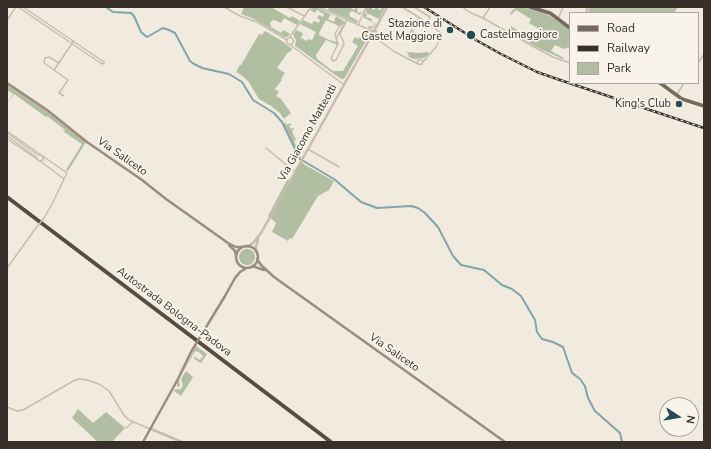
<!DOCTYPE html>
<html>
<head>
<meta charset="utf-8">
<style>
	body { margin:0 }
	#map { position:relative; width:711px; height:449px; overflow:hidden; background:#f1ebdf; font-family:"Nunito Sans",sans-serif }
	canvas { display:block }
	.frame { position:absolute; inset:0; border:8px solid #37302a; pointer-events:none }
	.legend { position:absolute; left:569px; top:12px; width:130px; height:72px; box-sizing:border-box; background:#f8f4eb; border:1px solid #aba69e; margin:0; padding:5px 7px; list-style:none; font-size:12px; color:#37302a }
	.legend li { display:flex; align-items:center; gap:8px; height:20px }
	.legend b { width:20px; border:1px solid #aba69e }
	.north { position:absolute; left:659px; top:397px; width:40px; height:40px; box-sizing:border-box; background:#f8f4eb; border:1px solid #aba69e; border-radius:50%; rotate:102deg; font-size:11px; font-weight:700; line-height:16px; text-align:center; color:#37302a }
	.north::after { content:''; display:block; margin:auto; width:14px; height:18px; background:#244b54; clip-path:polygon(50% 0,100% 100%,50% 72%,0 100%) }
</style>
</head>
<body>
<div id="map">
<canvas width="711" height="449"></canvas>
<div class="frame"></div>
<ul class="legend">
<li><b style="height:5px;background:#77695d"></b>Road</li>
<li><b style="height:5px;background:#37302a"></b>Railway</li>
<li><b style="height:11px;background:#b1bea1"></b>Park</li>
</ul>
<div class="north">N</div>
</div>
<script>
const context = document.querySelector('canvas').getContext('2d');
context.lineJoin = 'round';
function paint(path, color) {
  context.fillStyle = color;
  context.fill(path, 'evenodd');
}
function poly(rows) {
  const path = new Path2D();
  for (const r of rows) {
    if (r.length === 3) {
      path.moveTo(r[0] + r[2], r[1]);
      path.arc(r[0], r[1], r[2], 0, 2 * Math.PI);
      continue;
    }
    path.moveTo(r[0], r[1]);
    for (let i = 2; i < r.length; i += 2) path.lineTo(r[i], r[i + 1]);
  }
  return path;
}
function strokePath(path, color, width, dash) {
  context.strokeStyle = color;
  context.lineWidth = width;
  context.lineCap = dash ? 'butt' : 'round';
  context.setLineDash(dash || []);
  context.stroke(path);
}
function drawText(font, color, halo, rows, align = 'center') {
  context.font = font + ' "Nunito Sans",sans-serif';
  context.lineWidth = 3.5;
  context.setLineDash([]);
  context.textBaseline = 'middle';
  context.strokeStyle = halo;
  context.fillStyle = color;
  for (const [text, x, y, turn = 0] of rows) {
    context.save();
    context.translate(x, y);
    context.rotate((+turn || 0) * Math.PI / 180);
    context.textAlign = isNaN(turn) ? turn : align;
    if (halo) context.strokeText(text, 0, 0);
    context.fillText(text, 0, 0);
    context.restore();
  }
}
const green = poly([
	[244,7,271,7,290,18,292,16,300,21,297,25,284,18,281,23,274,20,270,22,271,27,281,33,283,30,290,34,287,37,284,37,254,19,241,14],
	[313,7,316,7,334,16,330,15,328,19,334,22,336,16,344,21,343,24,339,26,326,20,319,33,319,35,329,40,337,42,337,45,326,40,316,55,317,59,333,71,343,71,358,46,352,42,355,37,359,39,359,37,362,38,365,30,368,32,368,37,344,79,341,79,295,46,296,40,293,35,296,30,303,33,301,38,307,41,308,39,312,40,316,32,300,24,303,20,312,24,314,21,319,23,320,20,317,18,319,15,323,17,324,14,317,10,315,13,310,10],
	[329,7,351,7,351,8,354,10,356,8,358,9,357,12,359,13,362,11,360,15,352,11,349,13,350,14,349,16,358,21,357,23,328,10],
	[367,7,370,7,374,10,376,7,379,7,378,9,381,10,382,7,385,7,379,19,371,15,367,14,366,17,372,19,371,21,376,24,372,29,368,28,369,26,372,27,375,24,363,17,364,13,368,14,365,11],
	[516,7,526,8,545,13,570,29,570,47,564,49,555,45,551,51,564,58,563,59,536,47,509,31,511,26,522,33,524,30,537,37,541,30,529,23,531,19,516,10,511,15,510,13],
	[590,7,678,7,674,13,588,13],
	[265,31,282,41,292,49,290,52,288,52,277,68,285,73,281,79,282,80,275,89,279,92,276,96,281,99,291,113,284,119,280,113,271,106,259,99,248,81,241,75,236,72,240,65,241,65,259,34,262,35],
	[407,52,419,53,428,52,429,54,424,58,414,59,409,57,408,53,406,53],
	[7,84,45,110,86,142,68,171,66,170,82,144,64,132,65,130,47,116,46,117,14,94,7,104,13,94,7,90],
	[285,122,287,125,291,123,291,125,289,126,291,129,294,128,294,129,292,131,296,140,294,141,301,157,300,157,284,124],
	[301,161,305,165,334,181,329,190,318,196,292,239,290,238,288,241,272,232,276,223,268,216,287,180,291,179],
	[247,257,8],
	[196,346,207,354,201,363,193,358,195,357,200,360,203,356,199,352,195,351,179,379,180,386,177,387,177,383],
	[186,371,193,377,181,396,173,390,181,389,183,385,181,379],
	[78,409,93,423,106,412,125,428,112,442,98,442,72,418]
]);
const canal = poly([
	[106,7,113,12,131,13,134,16,141,32,147,37,163,28,169,30,175,33,190,61,194,64,202,68,229,74,242,82,253,100,274,113,282,122,300,159,334,179,361,202,377,208,411,206,418,208,425,213,438,227,453,256,461,265,484,270,502,285,512,289,521,296,535,320,537,332,542,339,553,342,563,347,572,373,580,379,585,386,588,398,595,411,620,433,622,442]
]);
const minor = poly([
	[18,7,102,64,104,63,104,62,23,7],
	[224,7,240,16,257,22,287,40],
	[287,7,304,16],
	[319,7,372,31],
	[402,7,420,18],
	[414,7,430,17,427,22],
	[462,7,471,13,483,18],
	[490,7,483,18,534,47,553,57,570,63],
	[558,19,563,7],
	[7,20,16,7],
	[347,20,340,34,344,43,343,46,336,60,333,61,331,58,338,44,335,34,339,27,343,24,347,20],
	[358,25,366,7],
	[368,30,371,33],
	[411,31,417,20,420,18,441,33,441,37,436,47,422,63],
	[411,31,413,31,413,33,411,33,411,31],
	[377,34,378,38],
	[374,37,395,52,418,64],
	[290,41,3.5],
	[289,38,311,7],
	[336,39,343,26],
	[289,44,343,84],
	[420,62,2.5],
	[698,63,704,54],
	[54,70,44,63,45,58,49,57,59,63],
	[677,94,684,83],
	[64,96,59,93,68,80,54,70,73,42],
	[7,131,67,173,52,204,44,218],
	[7,133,38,155,40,155],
	[7,136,36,157,39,161,43,160,43,156],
	[7,139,37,159],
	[266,148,295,172],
	[308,149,339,167],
	[40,161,64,179],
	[7,268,36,228],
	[7,407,17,411,23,410,75,380,80,379,87,380,99,384,109,391,124,415,129,420,150,429],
	[126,428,133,422]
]);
const tertiary = poly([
	[586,13,588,7],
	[374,31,387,7],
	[374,34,3],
	[247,247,253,243,261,233,369,40,371,35],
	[256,252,256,247,258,239],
	[151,429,182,442]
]);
const secondary = poly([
	[7,83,47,110,87,142,142,180,166,199,228,243,236,247,243,247],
	[229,245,235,251,236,256],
	[247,257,11],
	[257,259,261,265,274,277,505,442],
	[252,266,264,270],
	[225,296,235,278,240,272,245,269],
	[143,442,178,379]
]);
const primary = poly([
	[530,7,550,13,570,28],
	[660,83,682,99,704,106]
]);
const motorway = poly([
	[7,197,331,442]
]);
const rail = poly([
	[424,7,476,40,501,54,537,72,560,80,704,128]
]);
const minorBridge = poly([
	[36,228,44,218]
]);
const secondaryBridge = poly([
	[178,379,191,352,225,296]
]);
const markers = [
	[450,30,4,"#244b54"],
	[471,35,5,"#244b54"],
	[679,104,4,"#244b54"]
];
const poiNames = [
	["Stazione di",442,24],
	["Castel Maggiore",442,37],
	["Castelmaggiore",480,35,"left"],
	["King's Club",671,104]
];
const streetNames = [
	["Via Giacomo Matteotti",308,133,-61],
	["Via Saliceto",122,157,35],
	["Autostrada Bologna-Padova",174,312,37],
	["Via Saliceto",394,353,35]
];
paint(green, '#b1bea1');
strokePath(canal, '#81a4ab', 2);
strokePath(minor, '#c8bcac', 1.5);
strokePath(tertiary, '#c8bcac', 2.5);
strokePath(secondary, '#9b8c7e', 2.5);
strokePath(primary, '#77695d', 3.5);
strokePath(motorway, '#574b42', 4);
strokePath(rail, '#37302a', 2.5);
strokePath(rail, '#f8f4eb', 1, [3]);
strokePath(minorBridge, '#c8bcac', 1.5);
strokePath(secondaryBridge, '#9b8c7e', 2.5);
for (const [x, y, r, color] of markers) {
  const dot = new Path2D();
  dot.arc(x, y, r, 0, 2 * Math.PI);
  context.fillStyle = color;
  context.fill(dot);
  strokePath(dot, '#f8f4eb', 1.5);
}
drawText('11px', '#37302a', '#f8f4eb', poiNames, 'right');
drawText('11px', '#37302a', '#f8f4eb', streetNames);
</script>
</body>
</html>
